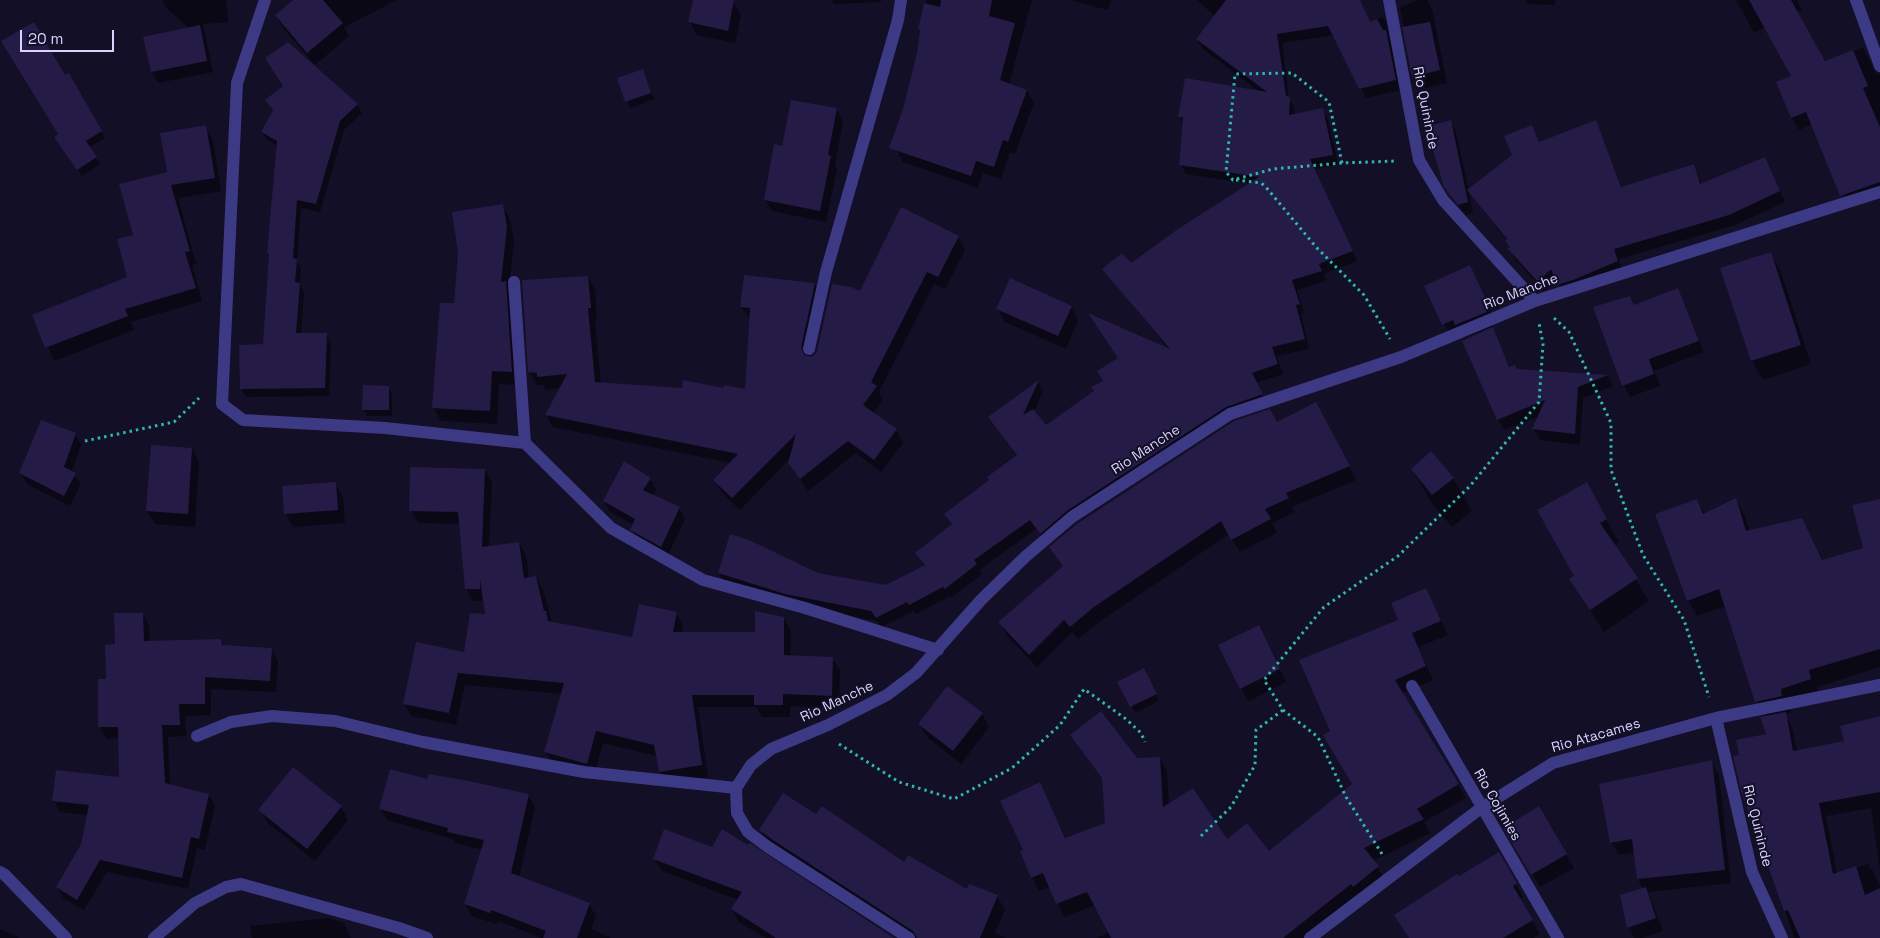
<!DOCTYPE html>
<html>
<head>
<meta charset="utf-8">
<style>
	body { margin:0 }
	#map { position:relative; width:1880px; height:938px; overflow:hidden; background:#130f26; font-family:"Space Grotesk",sans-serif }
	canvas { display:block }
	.scale { position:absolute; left:20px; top:30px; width:94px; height:22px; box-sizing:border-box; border:2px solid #d9d4ff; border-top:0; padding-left:6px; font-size:15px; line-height:18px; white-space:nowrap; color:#d9d4ff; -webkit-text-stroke:4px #130f26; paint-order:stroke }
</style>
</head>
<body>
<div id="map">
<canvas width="1880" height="938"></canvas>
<div class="scale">20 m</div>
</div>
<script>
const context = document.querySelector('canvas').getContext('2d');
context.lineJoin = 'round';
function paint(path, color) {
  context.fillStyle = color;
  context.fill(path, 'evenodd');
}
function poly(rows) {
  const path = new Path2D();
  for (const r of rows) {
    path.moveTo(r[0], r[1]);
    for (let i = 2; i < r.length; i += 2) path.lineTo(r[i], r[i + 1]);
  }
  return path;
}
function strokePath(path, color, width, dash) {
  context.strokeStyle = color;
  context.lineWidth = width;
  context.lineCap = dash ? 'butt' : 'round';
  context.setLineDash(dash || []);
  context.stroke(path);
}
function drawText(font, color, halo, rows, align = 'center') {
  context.font = font + ' "Space Grotesk",sans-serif';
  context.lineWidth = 4;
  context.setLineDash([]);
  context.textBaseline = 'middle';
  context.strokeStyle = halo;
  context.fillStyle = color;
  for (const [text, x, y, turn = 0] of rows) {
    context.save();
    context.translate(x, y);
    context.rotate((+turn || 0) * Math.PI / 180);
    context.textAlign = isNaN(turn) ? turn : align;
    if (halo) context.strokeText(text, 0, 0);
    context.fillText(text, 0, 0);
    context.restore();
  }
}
const shadow = poly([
	[162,0,226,0,228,22,203,24,213,72,158,83,152,72,190,29,167,9],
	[295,0,397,0,344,27,349,36,315,65,283,28,276,15],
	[694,0,733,2,741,15,735,43,697,35,690,22],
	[832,0,881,0,881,2,834,4],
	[926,0,1032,0,1009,84,1027,91,1034,103,1015,154,1010,152,1001,179,983,173,978,188,903,162,896,149,918,53,921,32,919,29],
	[1070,0,1111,0,1108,10],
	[1197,0,1359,0,1370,23,1383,17,1388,26,1400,90,1366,98,1334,35,1282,43,1289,99,1294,107,1294,116,1322,110,1328,119,1338,164,1315,169,1357,261,1324,274,1326,281,1297,290,1304,313,1301,314,1309,349,1277,356,1283,374,1256,383,1267,404,1231,416,1073,520,1046,542,1036,529,979,570,982,574,951,598,950,596,916,614,914,611,882,627,877,621,830,612,725,582,719,573,818,575,886,587,925,566,917,553,952,525,946,514,1018,457,990,417,1038,382,1043,391,1034,412,1045,427,1170,351,1104,269,1131,265,1251,184,1186,174,1181,165,1184,124,1179,116,1261,93,1203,49,1197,40,1215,16],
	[1417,0,1427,0,1432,9,1447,83,1420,89,1413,76,1400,8],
	[1525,0,1555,0,1555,5,1528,4],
	[1736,0,1797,0,1802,10,1797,12,1824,63,1863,47,1876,74,1880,75,1880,196,1849,208,1813,124,1799,130,1792,118,1778,83,1793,76,1765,27,1754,33],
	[642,70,654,99,630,108,618,79],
	[68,75,105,138,89,147,100,164,82,176,59,143,64,77],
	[266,100,357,104,362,113,344,130,320,212,301,208,297,262,301,268,300,285,304,292,301,334,326,334,331,343,329,396,246,397,241,388,264,345,270,256,268,252,278,146,267,140,262,132,274,112],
	[836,109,843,121,835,165,837,169,826,222,772,211,765,200,783,147],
	[1450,121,1456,132,1469,191,1513,155,1531,127,1540,143,1595,121,1622,188,1693,166,1702,185,1765,159,1785,202,1735,225,1619,259,1623,271,1564,295,1557,280,1544,291,1514,258,1507,241,1469,192,1473,213,1466,215,1452,197],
	[205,127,213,140,221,191,178,198,196,264,192,265,202,301,131,322,134,330,54,361,34,316,128,278,134,236,168,173],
	[502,206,510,219,514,241,509,288,519,385,499,384,497,424,441,421,434,408,455,304],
	[958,237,965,250,945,289,934,284,879,392,883,400,873,413,896,430,903,443,881,472,856,453,808,491,788,461,740,510,722,493,715,480,731,463,553,427,546,415,561,388,546,390,543,385,537,385,530,372,588,277,595,290,597,320,595,321,601,384,683,390,746,390,751,320,741,307,815,284,822,297,809,357,811,358,861,293],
	[799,342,808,356,805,356,797,343],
	[1770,253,1781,272,1811,364,1763,380,1752,361],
	[1469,267,1495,318,1491,320,1493,326,1464,338,1461,333,1451,337,1426,287],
	[1678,290,1704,352,1654,371,1660,386,1630,397,1624,385,1594,308,1630,297,1635,306],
	[1071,307,1078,320,1066,349,1005,322,998,309],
	[1492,329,1510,368,1517,371,1608,376,1613,386,1583,398,1580,445,1540,440,1534,429,1540,416,1504,430,1498,419],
	[388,387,392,394,392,416,367,416,363,409],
	[1323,416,1356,480,1292,507,1295,512,1272,523,1277,533,1240,552,1229,534,1102,620,1078,639,1072,632,1037,667,1007,636,1000,623,1064,567,1051,547,1277,424],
	[75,434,81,444,72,472,81,484,70,506,27,484,21,473],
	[192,449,199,462,195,527,155,524,147,511],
	[1412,469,1453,478,1472,511,1452,527,1431,502],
	[485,470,492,482,489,547,519,543,526,555,529,578,536,577,543,589,552,623,633,638,676,613,683,625,682,633,756,633,784,618,791,631,790,657,832,658,840,670,839,708,790,706,790,717,762,717,756,707,698,707,708,777,666,783,659,771,656,756,603,743,594,775,553,764,546,752,562,694,465,685,456,725,411,716,404,703,465,653,486,615,484,601,473,601,466,588,460,524,418,523,411,510],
	[650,478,656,489,653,495,679,508,685,519,667,557,638,541,632,530,634,525,610,512,604,501],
	[335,484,343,497,345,523,293,527,286,514,284,487],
	[1586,484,1619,542,1614,545,1649,601,1604,632,1571,579,1576,576],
	[1697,500,1705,514,1736,500,1745,516,1750,532,1801,519,1823,561,1864,548,1880,500,1880,667,1817,687,1820,696,1789,705,1791,712,1785,714,1792,727,1797,751,1845,742,1880,717,1880,870,1871,808,1826,816,1837,874,1868,864,1876,877,1880,887,1880,938,1794,938,1785,911,1831,890,1740,756,1767,735,1766,718,1756,701,1726,606,1697,616,1688,600],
	[1426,590,1448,635,1418,647,1433,680,1402,693,1466,798,1424,822,1430,833,1373,861,1385,880,1308,938,1097,938,1109,932,1095,905,1064,917,1050,887,1039,891,1032,877,1024,851,1040,784,1066,839,1107,824,1104,781,1071,735,1137,760,1159,758,1167,771,1169,805,1226,841,1269,853,1354,785,1331,732,1400,620],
	[143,614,149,625,150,642,221,640,225,647,272,649,278,661,276,692,211,689,211,715,185,716,186,736,168,737,170,786,209,795,215,806,205,850,197,848,188,889,107,872,84,910,64,899,57,887,82,845,88,815,60,812,54,801,120,779,119,738,106,739,100,727,117,645],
	[1266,640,1286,682,1249,701,1241,688],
	[1147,676,1159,701,1135,713,1119,682],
	[982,714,989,727,961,764,927,737,919,724],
	[1711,762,1719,775,1731,883,1648,892,1663,931,1642,938,1634,938,1628,927,1643,889,1638,879,1635,852,1619,855,1611,842],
	[428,780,528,795,535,807,519,878,589,904,596,916,591,929,611,938,542,938,498,921,496,924,472,916,465,904,483,850,455,843,453,839,387,820,380,808],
	[341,807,348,820,315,861,268,823,260,810],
	[1539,808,1574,868,1540,887,1505,828],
	[816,816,904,864,968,890,997,896,1005,910,995,933,1006,938,913,938,768,843,760,830],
	[1499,854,1523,897,1519,899,1540,934,1534,938,1409,938,1458,878],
	[654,859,892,938,766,938,739,922,732,909,738,900,662,871],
	[328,918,344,923,351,938,252,938,250,926],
	[0,929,18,937,19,938,0,938]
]);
const building = poly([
	[293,0,323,0,343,23,307,53,275,15],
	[693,0,734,0,728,31,688,22],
	[941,0,992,0,989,16,1015,23,1000,80,1027,90,1008,142,1003,140,994,167,976,161,971,176,889,148,903,109,917,53,920,30,918,29,924,3,940,7],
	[1226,0,1360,0,1370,22,1377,19,1383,30,1386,30,1396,80,1359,89,1328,26,1277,34,1286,96,1290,97,1289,115,1323,108,1333,155,1310,159,1353,251,1319,264,1322,271,1292,280,1300,304,1296,305,1305,339,1272,347,1278,364,1252,373,1263,394,1226,407,1068,510,1040,534,1030,520,974,560,977,564,945,589,943,587,909,605,907,602,876,618,871,611,785,594,718,573,730,534,749,540,818,573,886,585,925,565,915,553,952,524,944,514,989,480,987,477,1017,455,988,417,1039,380,1023,415,1033,409,1046,425,1094,391,1091,387,1103,381,1097,371,1118,358,1088,313,1170,349,1102,269,1122,253,1131,263,1178,229,1259,177,1179,165,1183,117,1178,117,1185,78,1267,92,1196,39],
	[1749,0,1791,0,1825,61,1853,50,1868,86,1863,88,1880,127,1880,182,1840,196,1806,112,1791,118,1776,82,1791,76],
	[34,22,65,75,69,73,102,131,86,141,97,157,77,170,54,137,58,134,1,41],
	[1430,22,1440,70,1412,77,1402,27],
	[200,25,207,61,151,72,143,37],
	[288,42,358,104,340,121,316,204,297,200,293,258,297,259,295,282,300,283,296,333,327,333,325,388,240,389,239,345,263,344,269,253,267,253,277,141,261,132,273,110,265,100,283,86,265,58],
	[643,69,651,93,625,102,617,78],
	[791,100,837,108,828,155,831,156,820,211,764,200,774,144,782,146],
	[1451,120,1468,202,1458,205,1444,187,1426,127],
	[1596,120,1621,187,1694,164,1700,184,1765,157,1780,191,1729,215,1614,249,1618,261,1573,280,1557,285,1551,269,1538,282,1507,248,1510,247,1505,241,1507,239,1467,190,1512,155,1504,136,1532,125,1539,142],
	[206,125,215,178,171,185,190,251,185,252,196,288,125,309,128,316,45,348,32,315,127,277,117,239,133,235,119,184,167,172,160,133],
	[503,204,507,227,501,282,506,281,512,372,492,371,490,411,432,408,440,303,454,303,458,253,452,212],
	[901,207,959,236,938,277,927,272,871,382,877,386,863,405,897,429,874,460,848,441,800,479,788,463,796,434,732,498,713,480,738,454,545,415,567,374,537,377,537,373,528,372,522,280,588,276,591,308,588,308,595,382,682,388,683,380,724,388,724,385,745,389,750,308,740,307,744,275,815,283,801,348,804,355,812,357,817,351,832,284,851,287,860,291],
	[1771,252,1801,345,1751,361,1720,268],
	[1470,265,1488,304,1484,306,1487,312,1455,325,1453,320,1442,325,1424,286],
	[1010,278,1072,306,1058,336,996,309],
	[1678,288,1699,341,1649,359,1654,374,1622,386,1593,307,1630,296,1634,305],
	[1493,327,1509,367,1515,365,1517,369,1608,375,1578,387,1575,434,1532,429,1545,400,1497,420,1462,341],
	[363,385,389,386,389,410,362,410],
	[1316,402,1350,466,1286,493,1289,498,1265,509,1271,519,1231,540,1221,521,1094,607,1070,627,1064,620,1029,655,998,622,1063,566,1049,547,1077,524,1234,421,1270,409,1277,422],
	[41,420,76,433,64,467,76,473,64,496,19,473],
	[151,445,192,448,188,514,146,511],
	[1431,451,1454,478,1432,495,1411,469],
	[624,461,651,478,643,490,680,507,661,547,630,530,635,519,603,501],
	[410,467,485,469,482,547,519,542,524,578,536,576,544,611,546,611,548,621,632,637,639,604,677,612,673,632,755,632,755,611,784,617,784,655,833,657,832,696,783,694,783,705,754,705,754,695,692,695,702,765,659,772,654,745,596,731,587,764,544,752,564,683,458,673,449,713,403,704,416,642,464,652,470,613,485,614,480,579,480,589,465,589,458,512,409,511],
	[336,482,338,510,284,514,282,486],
	[1587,482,1607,519,1600,523,1638,578,1590,610,1569,579,1574,576,1537,510],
	[1736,498,1746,531,1802,518,1822,560,1863,548,1852,505,1880,499,1880,649,1809,670,1811,679,1781,689,1782,696,1755,702,1719,589,1687,601,1655,514,1697,499,1703,514],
	[1426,588,1441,621,1412,633,1426,666,1395,680,1459,784,1417,809,1424,819,1364,848,1379,866,1353,887,1351,884,1283,938,1111,938,1087,892,1056,904,1043,873,1031,878,1020,851,1023,850,1000,801,1040,782,1065,838,1105,823,1102,778,1070,735,1101,711,1137,758,1160,757,1163,807,1193,788,1227,839,1247,823,1269,851,1352,784,1323,735,1330,731,1299,660,1398,620,1391,603],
	[114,613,143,613,144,641,221,639,222,645,272,648,270,681,205,677,205,704,179,704,180,725,162,725,165,783,209,794,199,839,191,837,182,878,100,860,77,900,56,887,81,844,89,805,52,801,56,770,119,777,118,727,98,727,98,679,106,679,105,645,115,644],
	[1259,625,1280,669,1240,689,1218,645],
	[1144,668,1157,694,1130,707,1117,682],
	[947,686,983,713,953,751,918,724],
	[1786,712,1793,751,1844,741,1840,726,1880,716,1880,792,1819,803,1833,874,1856,866,1865,895,1880,888,1880,938,1800,938,1788,910,1784,911,1741,791,1733,756,1739,755,1736,740,1766,734,1760,717],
	[1712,760,1725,870,1637,879,1632,839,1610,843,1599,784],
	[293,767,342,806,307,849,258,810],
	[390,769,427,779,428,774,464,780,529,794,511,873,590,903,577,938,543,938,546,931,491,910,490,913,464,904,484,840,447,832,448,828,379,809],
	[783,793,816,814,822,806,904,862,908,855,967,889,969,884,998,895,980,938,917,938,913,931,773,840,759,830],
	[1539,806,1567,854,1531,875,1503,828],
	[664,829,712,847,722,829,748,845,750,843,894,938,776,938,731,909,742,892,653,859],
	[1499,852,1517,883,1513,886,1533,920,1503,938,1409,938,1394,915,1457,874,1459,876],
	[1646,887,1656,918,1627,928,1620,895]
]);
const path = poly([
	[1342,163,1329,102,1292,73,1235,74,1226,172,1233,180,1273,169,1342,163,1396,161],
	[1236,180,1261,183,1265,186,1316,247,1364,295,1390,339],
	[1554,318,1569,332,1611,423,1611,470,1643,555,1684,620,1709,697],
	[85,441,174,422,199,398],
	[839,744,899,782,954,799,1012,768,1060,725,1084,689,1126,719,1141,733,1145,742],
	[1201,836,1231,807,1255,765,1256,730,1283,710],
	[1382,854,1346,797,1318,737,1283,710,1264,680,1324,607,1398,556,1470,486,1539,402,1543,344,1539,323]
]);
const minor = poly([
	[265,0,237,83,222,404,243,420,385,428,525,443,611,528,703,580,805,608,938,650],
	[1389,0,1419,160,1443,200,1535,301],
	[1856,0,1880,66],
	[514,282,525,443],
	[809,349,826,272,898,20,901,0],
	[1412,686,1558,938],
	[1716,718,1752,872,1782,938],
	[197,736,231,722,272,716,335,721,423,742,584,772,736,788],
	[0,872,5,875,66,938],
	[154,938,195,903,226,887,241,884,399,928,427,938],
	[909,938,768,847,748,832,737,813,736,788,751,765,771,749,828,725,887,695,916,673,981,600,1025,557,1072,517,1230,414,1401,357,1535,301,1880,192],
	[1310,938,1481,808,1553,763,1716,718,1880,685]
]);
const streetNames = [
	["Rio Quininde",1425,108,79],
	["Rio Manche",1521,292,-21],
	["Rio Manche",1146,450,-33],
	["Rio Manche",837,702,-25],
	["Rio Atacames",1596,736,-16],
	["Rio Cojimies",1497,805,60],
	["Rio Quininde",1757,826,76]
];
paint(shadow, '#0007');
paint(building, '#241b47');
strokePath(path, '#2fb8b0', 3, [2.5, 4]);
strokePath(minor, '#3d3a85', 12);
drawText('14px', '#d9d4ff', '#130f26', streetNames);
</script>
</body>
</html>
